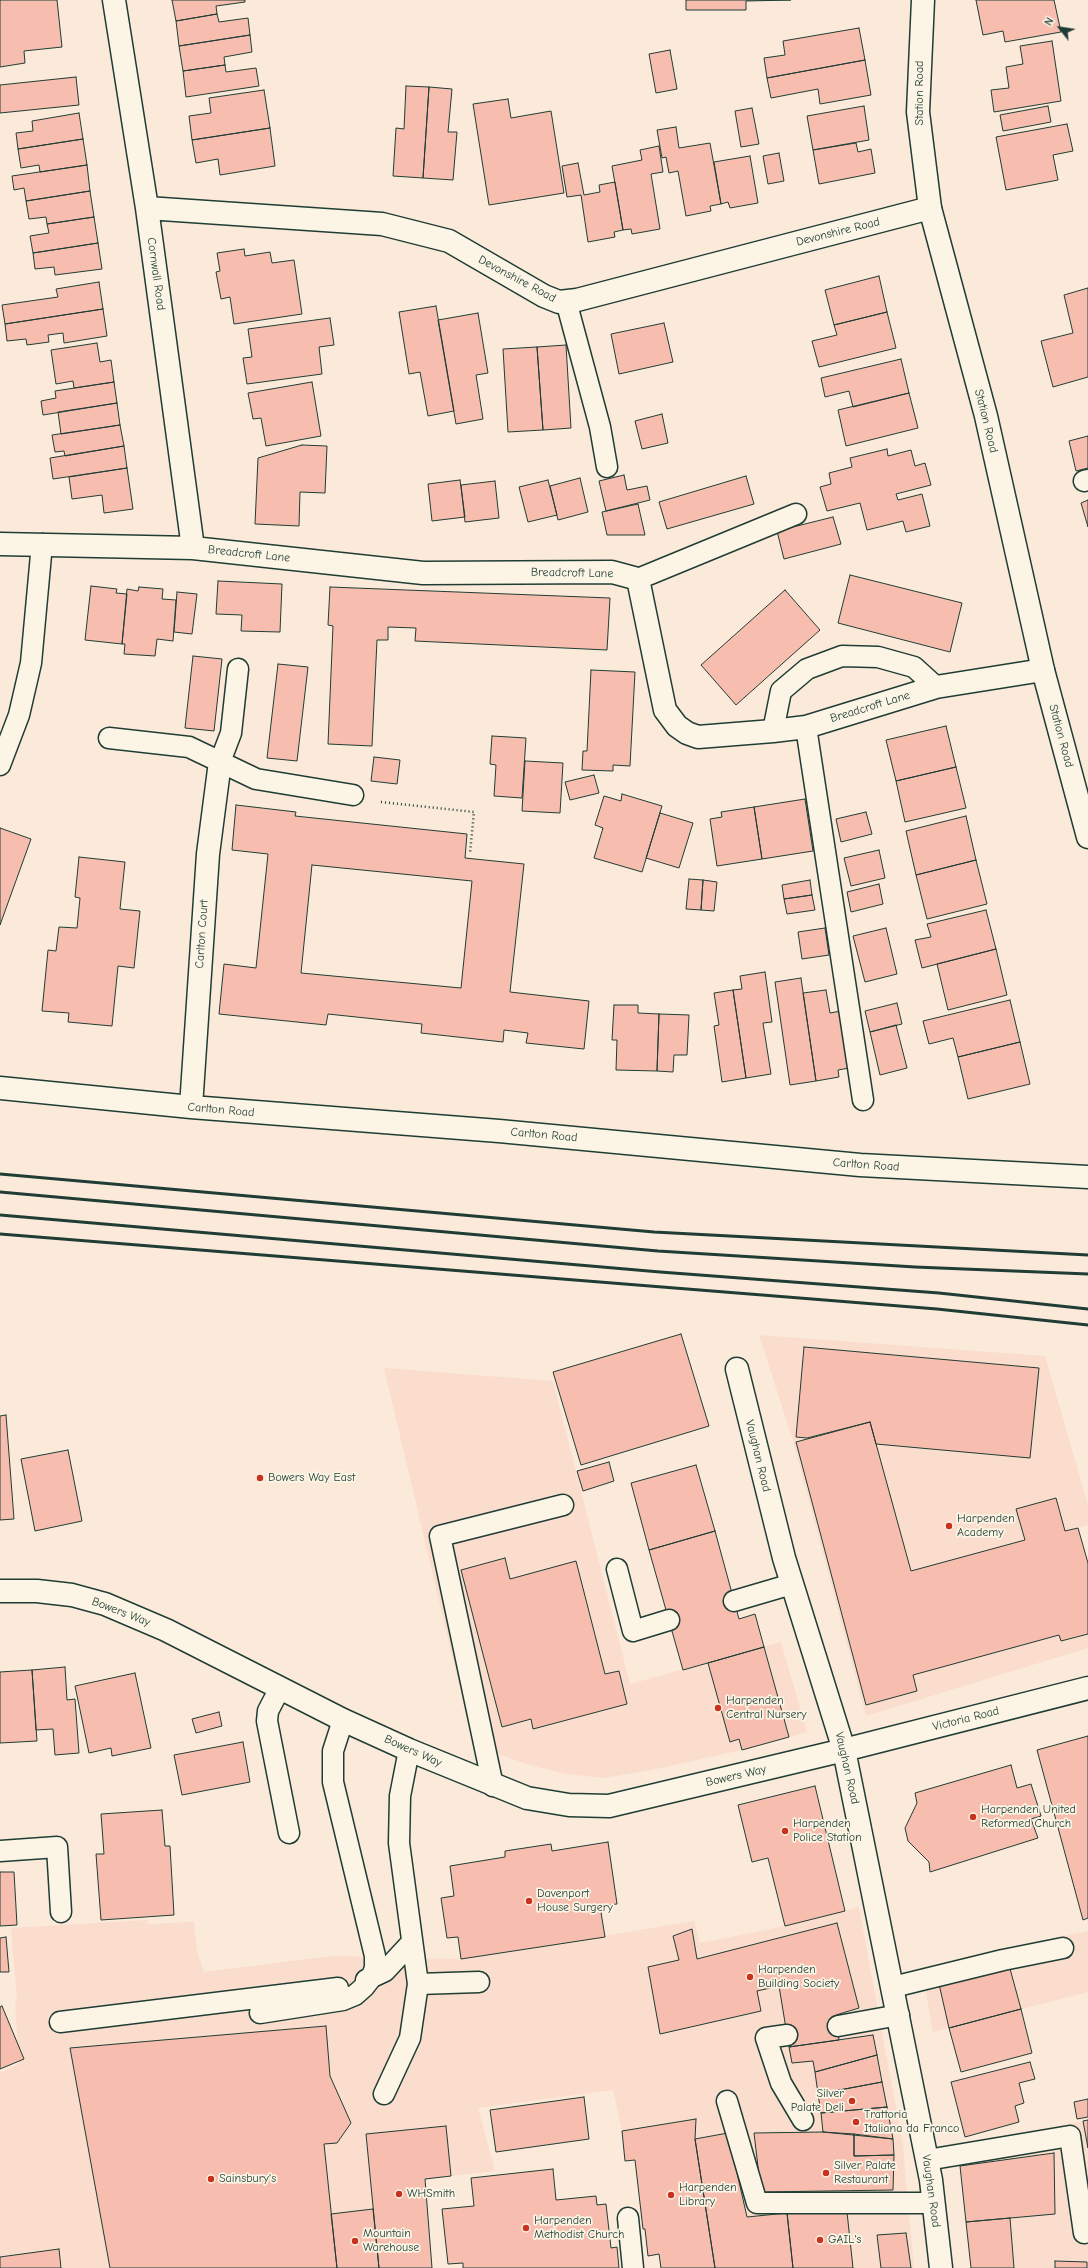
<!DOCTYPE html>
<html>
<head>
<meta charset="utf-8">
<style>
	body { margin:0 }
	#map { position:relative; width:1088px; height:2268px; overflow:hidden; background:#fbeada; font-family:"Comic Neue",sans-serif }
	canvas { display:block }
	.north { position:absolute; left:1040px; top:8px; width:40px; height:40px; -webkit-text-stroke:3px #fcf5e5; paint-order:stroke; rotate:300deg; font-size:11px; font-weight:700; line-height:16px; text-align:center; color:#1f3d34 }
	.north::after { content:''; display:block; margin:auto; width:14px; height:18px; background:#1f3d34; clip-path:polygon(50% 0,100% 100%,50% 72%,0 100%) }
</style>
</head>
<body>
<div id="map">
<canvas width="1088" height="2268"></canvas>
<div class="north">N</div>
</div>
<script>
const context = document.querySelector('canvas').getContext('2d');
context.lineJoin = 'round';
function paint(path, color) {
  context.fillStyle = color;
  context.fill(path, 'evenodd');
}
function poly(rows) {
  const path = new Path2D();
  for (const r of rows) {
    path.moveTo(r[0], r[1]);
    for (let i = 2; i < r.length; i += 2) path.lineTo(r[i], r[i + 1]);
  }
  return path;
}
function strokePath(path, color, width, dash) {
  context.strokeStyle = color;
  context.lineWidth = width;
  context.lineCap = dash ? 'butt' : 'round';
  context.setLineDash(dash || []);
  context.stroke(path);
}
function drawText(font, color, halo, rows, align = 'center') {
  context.font = font + ' "Comic Neue",sans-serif';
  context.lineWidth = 3.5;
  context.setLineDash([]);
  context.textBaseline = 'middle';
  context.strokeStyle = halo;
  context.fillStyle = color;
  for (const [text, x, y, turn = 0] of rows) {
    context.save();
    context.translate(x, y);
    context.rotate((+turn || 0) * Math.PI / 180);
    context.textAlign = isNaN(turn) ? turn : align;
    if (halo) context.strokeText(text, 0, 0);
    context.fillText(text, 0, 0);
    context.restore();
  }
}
const built = poly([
	[759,1335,1045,1356,1088,1505,1088,1525,1078,1528,1088,1563,1088,1648,866,1716,793,1441],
	[384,1368,553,1381,630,1684,781,1642,807,1732,742,1750,652,1770,603,1778,567,1774,529,1765,473,1745],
	[859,1907,903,2146,914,2268,661,2268,659,2255,648,2256,645,2229,643,2229,635,2160,625,2161,622,2131,613,2090,478,2108,495,2171,425,2179,432,2268,0,2268,0,2073,19,2064,15,2001,17,2001,11,1928,147,1920,148,1924,194,1922,197,1951,204,1972,331,1956,461,1959,694,1921,700,1943,785,1926],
	[1088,1931,1088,1992,933,2032,922,1972,1025,1944],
	[1088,2120,1088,2268,971,2268,1054,2153,960,2166,957,2146]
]);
const building = poly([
	[0,0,57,0,62,47,24,51,25,63,0,67,0,0],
	[172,0,245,0,245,2,216,6,217,14,176,21,172,0],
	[686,0,791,0,746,1,746,10,686,10,686,0],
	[976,0,1054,0,1061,32,1005,42,1003,31,983,35,976,0],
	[217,14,219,22,248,18,250,35,179,46,176,21,217,14],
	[859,28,865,60,767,78,764,58,785,55,783,41,859,28],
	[250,35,252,52,224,57,225,65,183,71,179,46,250,35],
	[1052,41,1061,101,994,112,991,90,1009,88,1006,67,1023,64,1020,46,1052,41],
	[670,50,677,89,656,93,649,54,670,50],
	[865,60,871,95,820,104,818,89,771,98,767,78,865,60],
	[225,65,226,72,256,68,259,86,186,97,183,71,225,65],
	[76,77,79,105,0,113,0,85,76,77],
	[406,86,429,87,423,178,393,176,396,128,404,129,406,86],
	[429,87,452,89,448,132,457,132,453,180,423,178,429,87],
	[264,90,270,128,192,140,189,116,211,113,209,98,264,90],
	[508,99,511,118,551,111,564,193,489,205,473,104,508,99],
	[864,106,869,140,813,150,807,116,864,106],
	[1048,106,1051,122,1003,131,1000,115,1048,106],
	[752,108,759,144,741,147,735,111,752,108],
	[79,113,83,139,18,149,16,133,33,131,32,121,79,113],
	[1067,124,1073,151,1053,155,1058,180,1006,190,996,137,1067,124],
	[676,127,679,148,710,143,721,204,710,206,711,211,686,216,678,171,669,173,666,157,662,158,657,130,676,127],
	[270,128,275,166,220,175,218,159,196,163,192,140,270,128],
	[83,139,87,165,40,172,39,165,21,168,18,149,83,139],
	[856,143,858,152,871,149,875,173,819,184,813,150,856,143],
	[659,146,663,172,651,174,660,229,632,234,631,229,623,230,612,166,642,160,640,150,659,146],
	[779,153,784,181,768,184,763,156,779,153],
	[750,156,758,203,730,208,728,202,721,204,714,162,750,156],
	[578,163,584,195,600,192,599,185,615,182,623,230,614,232,615,237,588,242,581,195,567,197,562,166,578,163],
	[87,165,90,191,26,201,24,188,14,190,12,176,87,165],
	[90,191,94,217,47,224,46,217,29,219,26,201,90,191],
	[94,217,98,243,33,253,30,236,49,233,47,224,94,217],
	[98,243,102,269,55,275,54,267,35,269,33,253,98,243],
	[244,249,245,256,270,252,272,263,294,260,302,314,234,324,230,297,221,299,216,272,220,271,217,253,244,249],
	[879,276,887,312,834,325,825,290,879,276],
	[99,282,103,309,5,324,2,305,58,297,56,289,99,282],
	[1088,288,1088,377,1053,387,1041,341,1073,333,1064,295,1088,288],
	[436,306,454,411,428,416,420,372,409,374,399,312,436,306],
	[103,309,107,336,64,343,63,333,48,335,49,342,27,345,26,339,7,341,5,324,103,309],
	[887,312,896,348,819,367,812,341,837,335,834,325,887,312],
	[478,313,488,373,476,375,483,419,456,424,438,320,478,313],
	[330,318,334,345,319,347,322,374,247,384,243,358,252,357,248,329,330,318],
	[664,323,673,362,619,374,611,334,664,323],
	[97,343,100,362,111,360,114,382,74,388,73,381,56,384,51,350,97,343],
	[566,345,571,428,543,430,537,347,566,345],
	[537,347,543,430,508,432,503,349,537,347],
	[901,359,909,393,853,407,849,391,825,397,821,378,901,359],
	[114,382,117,403,43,415,41,401,56,398,55,391,114,382],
	[312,382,321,436,266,446,261,418,253,419,248,393,312,382],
	[909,393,918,428,846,446,838,410,909,393],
	[117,403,120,425,61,434,58,412,117,403],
	[662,414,668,443,642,449,635,421,662,414],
	[120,425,124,446,65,456,64,451,55,452,52,435,120,425],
	[1088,436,1088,468,1076,471,1069,441,1088,436],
	[302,445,327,446,325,493,300,492,299,526,255,524,258,458,302,445],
	[124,446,127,468,53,479,50,458,124,446],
	[887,449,888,456,911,450,915,466,925,463,931,485,896,494,898,500,922,494,930,526,906,532,903,521,867,530,860,503,827,511,820,487,831,484,829,473,852,467,850,458,887,449],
	[127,468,133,509,104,513,102,495,72,499,69,477,127,468],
	[624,475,627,490,647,486,650,500,606,511,599,481,624,475],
	[746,476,754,504,667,529,659,502,746,476],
	[580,478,588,512,558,520,550,486,580,478],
	[460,480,465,517,432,521,428,484,460,480],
	[548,480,557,515,528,522,519,487,548,480],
	[495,481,499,518,465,522,461,485,495,481],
	[1088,500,1088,527,1081,503,1088,500],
	[638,504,645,535,607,535,602,512,638,504],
	[833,517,841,544,784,559,777,531,833,517],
	[850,575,962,603,950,652,838,623,850,575],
	[218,581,282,584,280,632,241,631,242,615,216,614,218,581],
	[91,586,117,589,116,593,127,594,122,644,85,640,91,586],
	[139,587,163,589,162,599,176,600,173,641,157,639,155,656,124,654,125,644,122,644,127,589,138,591,139,587],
	[330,587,610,598,607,650,415,641,416,628,388,627,388,640,377,640,372,746,328,744,333,626,328,625,330,587],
	[785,590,820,630,736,705,701,665,785,590],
	[177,592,197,594,192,634,174,632,177,592],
	[193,656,222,659,214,731,185,728,193,656],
	[278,664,308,667,297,761,267,758,278,664],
	[591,670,635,672,630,766,613,765,613,771,582,770,583,751,587,751,591,670],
	[946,726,956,767,896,781,886,740,946,726],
	[492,736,526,738,522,798,494,796,496,765,490,764,492,736],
	[374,757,400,760,397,784,371,781,374,757],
	[525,761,563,763,560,813,522,811,525,761],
	[956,767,966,808,905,822,896,781,956,767],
	[594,775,599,793,570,800,565,782,594,775],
	[622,794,662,806,642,872,594,858,603,828,595,825,604,796,621,801,622,794],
	[805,799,813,851,762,859,754,807,805,799],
	[236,805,296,812,295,816,467,834,465,858,524,864,510,992,589,1001,584,1049,526,1043,528,1033,504,1030,503,1042,421,1033,422,1024,328,1014,326,1025,219,1014,224,964,256,968,268,854,232,850,236,805],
	[312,865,472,881,461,988,301,973,312,865],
	[754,807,762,859,717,866,710,819,722,817,721,812,754,807],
	[866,812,872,834,841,842,836,819,866,812],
	[660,813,693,823,679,868,646,858,660,813],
	[966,816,976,860,916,875,906,831,966,816],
	[0,828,31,839,0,925,0,828],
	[879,850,885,878,851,886,844,858,879,850],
	[79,857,125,862,120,909,140,911,134,968,118,966,112,1026,68,1022,69,1013,42,1011,48,950,56,951,59,927,77,928,80,898,75,897,79,857],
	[976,860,987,904,927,919,916,875,976,860],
	[689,879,703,880,701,910,686,909,689,879],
	[703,880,717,882,714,911,701,910,703,880],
	[810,880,812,895,784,899,782,885,810,880],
	[879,884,883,904,851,912,847,892,879,884],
	[812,895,815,910,787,914,784,899,812,895],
	[986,910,996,949,922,968,915,940,931,937,927,924,986,910],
	[825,928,829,955,802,959,798,932,825,928],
	[886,928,897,974,865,982,853,936,886,928],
	[996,949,1007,995,948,1010,937,964,996,949],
	[765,972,772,1022,763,1023,771,1074,746,1078,733,990,742,989,740,976,765,972],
	[801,978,816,1081,790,1085,775,982,801,978],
	[733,990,746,1078,722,1082,714,1026,719,1025,714,993,733,990],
	[826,990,830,1013,841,1011,849,1068,838,1070,839,1077,816,1081,803,993,826,990],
	[1010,1000,1020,1042,958,1057,953,1038,929,1044,923,1021,1010,1000],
	[897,1003,902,1024,870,1032,865,1011,897,1003],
	[614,1005,638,1005,638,1013,659,1014,657,1071,616,1070,617,1040,612,1040,614,1005],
	[659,1014,689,1015,687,1055,674,1055,673,1072,657,1071,659,1014],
	[896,1025,907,1068,880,1075,870,1032,896,1025],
	[1020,1042,1030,1084,968,1099,958,1057,1020,1042],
	[681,1334,709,1426,581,1465,553,1372,681,1334],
	[804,1347,1039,1368,1030,1458,876,1444,870,1422,807,1438,796,1437,804,1347],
	[6,1415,14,1519,0,1520,0,1416,6,1415],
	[870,1422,911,1571,1025,1540,1016,1509,1056,1498,1065,1531,1078,1528,1088,1563,1088,1634,1061,1641,1059,1635,913,1675,917,1691,866,1705,796,1442,870,1422],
	[68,1450,82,1521,35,1531,21,1459,68,1450],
	[609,1462,614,1481,583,1491,577,1471,609,1462],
	[696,1465,715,1531,649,1550,631,1483,696,1465],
	[715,1531,739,1619,755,1614,764,1647,683,1670,649,1550,715,1531],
	[505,1558,510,1579,576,1561,605,1674,619,1671,627,1704,533,1729,531,1719,502,1727,461,1570,505,1558],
	[764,1647,789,1737,742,1750,739,1739,730,1742,708,1663,764,1647],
	[65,1667,67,1700,75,1699,79,1753,55,1755,53,1729,36,1730,32,1670,65,1667],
	[32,1670,37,1741,0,1743,0,1672,32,1670],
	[135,1673,151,1748,112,1756,111,1748,89,1753,75,1686,135,1673],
	[219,1712,222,1726,196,1733,192,1719,219,1712],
	[1088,1736,1088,1918,1083,1920,1037,1750,1088,1736],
	[243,1742,250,1782,182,1795,174,1755,243,1742],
	[1011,1765,1017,1788,1031,1784,1041,1816,1031,1819,1038,1838,930,1872,929,1862,908,1841,905,1828,917,1803,915,1793,1011,1765],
	[815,1786,845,1911,785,1926,768,1858,752,1862,738,1805,815,1786],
	[162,1810,165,1846,170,1846,174,1915,101,1920,96,1854,104,1854,101,1814,162,1810],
	[608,1842,617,1904,600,1906,605,1937,461,1959,458,1937,447,1938,441,1898,454,1896,450,1866,505,1857,505,1851,551,1844,552,1851,608,1842],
	[0,1872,14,1872,17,1925,0,1926,0,1872],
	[837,1923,859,2008,836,2015,839,2040,789,2047,779,1986,757,1991,761,2011,660,2034,648,1967,679,1960,673,1936,692,1929,697,1959,837,1923],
	[6,1937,9,1972,0,1972,0,1938,6,1937],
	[1009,1965,1021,2009,949,2028,939,1984,1009,1965],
	[2,2006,24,2059,0,2069,0,2007,2,2006],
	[1021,2009,1032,2053,961,2072,949,2028,1021,2009],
	[326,2026,330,2076,351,2123,337,2143,324,2144,337,2268,110,2268,70,2048,326,2026],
	[873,2035,877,2055,815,2072,813,2061,792,2063,789,2047,873,2035],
	[877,2055,882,2082,818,2094,815,2072,877,2055],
	[1030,2062,1035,2079,1019,2083,1024,2103,1015,2106,1019,2122,965,2137,951,2082,1030,2062],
	[882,2082,887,2107,821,2113,818,2094,882,2082],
	[584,2097,589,2139,496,2152,490,2110,584,2097],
	[1088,2099,1088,2117,1077,2119,1074,2102,1088,2099],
	[887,2107,893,2139,823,2132,821,2113,887,2107],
	[696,2119,695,2139,715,2268,661,2268,659,2254,648,2256,645,2229,643,2229,635,2160,625,2161,622,2131,696,2119],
	[1088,2120,1088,2148,1083,2121,1088,2120],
	[446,2126,451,2176,425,2179,432,2268,379,2268,366,2134,446,2126],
	[823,2132,854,2134,854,2156,894,2155,893,2190,761,2192,754,2133,823,2132],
	[728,2133,747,2217,787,2213,793,2268,715,2268,695,2139,728,2133],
	[854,2134,893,2139,894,2155,854,2156,854,2134],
	[1054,2153,1055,2214,966,2222,960,2166,1054,2153],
	[553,2169,556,2200,596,2196,597,2205,606,2204,611,2248,617,2247,619,2268,463,2268,463,2263,448,2264,442,2209,474,2206,471,2178,553,2169],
	[373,2209,379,2268,337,2268,331,2214,373,2209],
	[847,2212,853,2268,793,2268,787,2213,847,2212],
	[1010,2218,1014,2268,971,2268,966,2222,1010,2218],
	[906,2233,911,2268,881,2268,877,2235,906,2233],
	[59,2249,61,2268,0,2268,0,2257,59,2249],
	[1055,2261,1087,2262,1087,2268,1055,2268,1055,2261]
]);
const path = poly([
	[381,802,474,812,470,853]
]);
const lane = poly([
	[566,301,600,427,607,467],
	[1084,481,1088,480],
	[638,579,796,514],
	[806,727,863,1100],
	[773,731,781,691,807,669,842,656,878,657,914,667,936,687],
	[109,738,189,747,256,779,353,795],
	[220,762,231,733,238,669],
	[0,765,19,715,31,663,42,544],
	[617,1569,633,1631,669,1620],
	[734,1601,792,1584],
	[280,1688,268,1711,267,1721,289,1833],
	[493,1786,440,1536,563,1505],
	[0,1851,57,1847,61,1912],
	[366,1980,385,1971,412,1942],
	[418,1984,479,1982],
	[893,1987,1003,1960,1063,1948],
	[260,2013,343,2000,355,1995,364,1987,371,1978,375,1968,375,1956,333,1782,333,1751,343,1720],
	[60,2022,338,1988],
	[838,2026,899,2015],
	[787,2035,766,2038,781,2083,803,2120],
	[384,2094,410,2038,418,1984,399,1843,400,1796,409,1750],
	[727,2101,757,2203,933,2203],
	[927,2160,1070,2136,1084,2233],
	[628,2218,633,2268]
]);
const street = poly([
	[114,0,147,208,193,548],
	[147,208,382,224,449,241,544,296,559,302,577,300,930,208],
	[0,544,193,548,423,573,612,572,638,579,665,710,677,726,687,733,698,737,773,731,806,727,936,687,1043,670],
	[0,1088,191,1107,499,1131,860,1165,1088,1177],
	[191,1107,208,854,220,762],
	[737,1369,784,1558,844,1750,931,2180,941,2268],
	[0,1591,37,1591,72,1595,105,1604,166,1630,343,1720,409,1750,527,1798,569,1805,609,1806,844,1750,1088,1688]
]);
const secondary = poly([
	[923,0,918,112,930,208,986,416,1043,670,1088,837]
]);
const rail = poly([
	[0,1174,654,1232,1088,1255],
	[0,1192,658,1251,915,1267,1088,1274],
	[0,1215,660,1272,939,1293,1088,1309],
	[0,1234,937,1309,1088,1325]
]);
const markers = [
	[260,1478,4,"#c8321e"],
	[949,1526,4,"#c8321e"],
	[718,1708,4,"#c8321e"],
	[973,1817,4,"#c8321e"],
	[785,1831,4,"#c8321e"],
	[529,1901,4,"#c8321e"],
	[750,1977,4,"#c8321e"],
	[852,2101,4,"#c8321e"],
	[856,2122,4,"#c8321e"],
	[826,2173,4,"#c8321e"],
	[211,2179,4,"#c8321e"],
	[399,2194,4,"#c8321e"],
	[671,2195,4,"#c8321e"],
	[526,2228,4,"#c8321e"],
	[820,2240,4,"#c8321e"],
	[355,2241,4,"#c8321e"]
];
const streetNames = [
	["Station Road",920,93,-90],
	["Devonshire Road",838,232,-14],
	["Cornwall Road",156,274,82],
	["Devonshire Road",517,279,28],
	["Station Road",986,421,76],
	["Breadcroft Lane",249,554,6],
	["Breadcroft Lane",572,573,1],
	["Breadcroft Lane",870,707,-17],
	["Station Road",1061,736,75],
	["Carlton Court",202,934,-86],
	["Carlton Road",221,1110,5],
	["Carlton Road",544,1135,5],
	["Carlton Road",866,1165,4],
	["Vaughan Road",758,1456,76],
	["Bowers Way",121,1612,21],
	["Victoria Road",966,1719,-14],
	["Bowers Way",413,1751,24],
	["Vaughan Road",847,1768,77],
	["Bowers Way",736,1776,-13],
	["Vaughan Road",931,2191,82]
];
const poiNames = [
	["Bowers Way East",268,1478],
	["Harpenden",957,1519],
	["Academy",957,1533],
	["Harpenden",726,1701],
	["Central Nursery",726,1715],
	["Harpenden United",981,1810],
	["Reformed Church",981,1824],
	["Harpenden",793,1824],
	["Police Station",793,1838],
	["Davenport",537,1894],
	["House Surgery",537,1908],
	["Harpenden",758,1970],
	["Building Society",758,1984],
	["Silver",844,2094,"right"],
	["Palate Deli",844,2108,"right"],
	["Trattoria",864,2115],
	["Italiana da Franco",864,2129],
	["Silver Palate",834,2166],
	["Restaurant",834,2180],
	["Sainsbury's",219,2179],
	["Harpenden",679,2188],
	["Library",679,2202],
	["WHSmith",407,2194],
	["Harpenden",534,2221],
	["Methodist Church",534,2235],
	["Mountain",363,2234],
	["Warehouse",363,2248],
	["GAIL's",828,2240]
];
paint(built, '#faddcd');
paint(building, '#f7beaf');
strokePath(building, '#1f3d34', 1);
strokePath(lane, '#1f3d34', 23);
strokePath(street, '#1f3d34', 25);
strokePath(secondary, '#1f3d34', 25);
strokePath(path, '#1f3d34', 2.5, [1, 3]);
strokePath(lane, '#fcf5e5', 20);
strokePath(street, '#fcf5e5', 22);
strokePath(secondary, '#fcf5e5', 22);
strokePath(rail, '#1f3d34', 3);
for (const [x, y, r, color] of markers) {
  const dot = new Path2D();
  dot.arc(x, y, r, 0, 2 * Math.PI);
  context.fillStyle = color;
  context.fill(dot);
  strokePath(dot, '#fcf5e5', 1.5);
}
drawText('12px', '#1f3d34', '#fcf5e5', streetNames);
drawText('12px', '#1f3d34', '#fcf5e5', poiNames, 'left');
</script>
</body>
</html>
